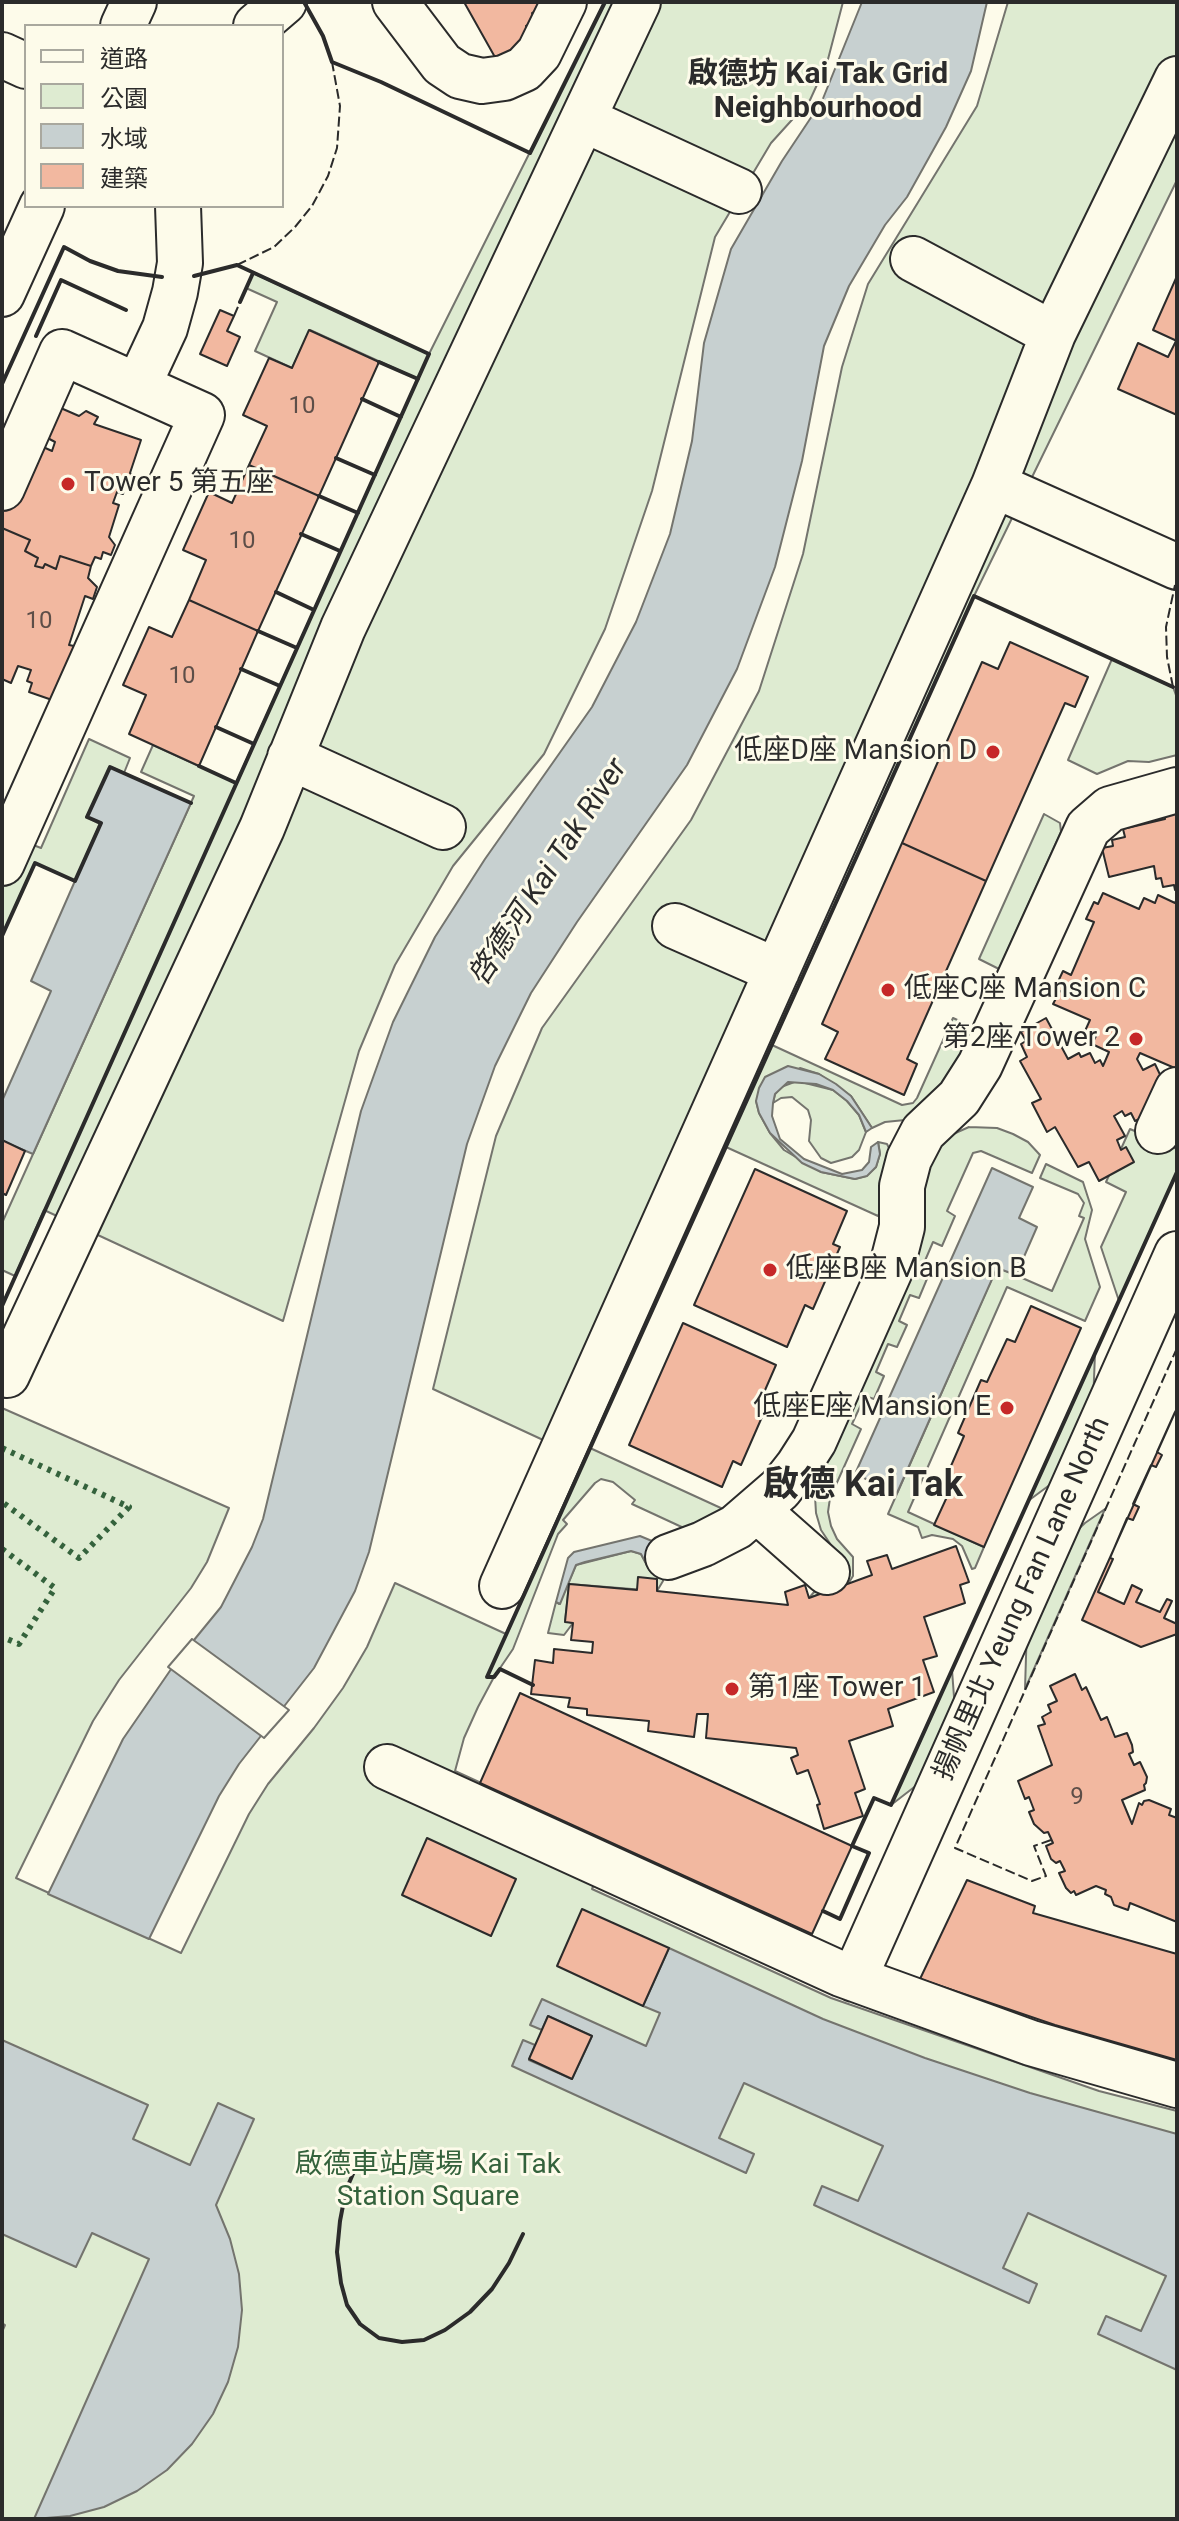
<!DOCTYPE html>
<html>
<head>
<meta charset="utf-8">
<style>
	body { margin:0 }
	#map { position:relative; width:1179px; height:2521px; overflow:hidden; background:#fdfbea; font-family:Roboto,"Noto Sans TC",sans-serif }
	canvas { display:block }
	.frame { position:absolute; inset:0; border:4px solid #2b2b2b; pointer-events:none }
	.legend { position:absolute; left:24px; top:24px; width:260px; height:184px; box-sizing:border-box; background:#fdfbea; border:2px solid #a9a89e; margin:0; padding:10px 14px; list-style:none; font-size:24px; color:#2b2b2b }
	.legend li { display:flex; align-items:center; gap:16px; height:40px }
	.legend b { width:40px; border:2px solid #a9a89e }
</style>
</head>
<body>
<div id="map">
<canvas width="1179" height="2521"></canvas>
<div class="frame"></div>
<ul class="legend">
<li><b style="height:10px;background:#fdfbea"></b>道路</li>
<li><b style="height:22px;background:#deebd1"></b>公園</li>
<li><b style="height:22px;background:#c7d0d0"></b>水域</li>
<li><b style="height:22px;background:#f2b8a0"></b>建築</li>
</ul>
</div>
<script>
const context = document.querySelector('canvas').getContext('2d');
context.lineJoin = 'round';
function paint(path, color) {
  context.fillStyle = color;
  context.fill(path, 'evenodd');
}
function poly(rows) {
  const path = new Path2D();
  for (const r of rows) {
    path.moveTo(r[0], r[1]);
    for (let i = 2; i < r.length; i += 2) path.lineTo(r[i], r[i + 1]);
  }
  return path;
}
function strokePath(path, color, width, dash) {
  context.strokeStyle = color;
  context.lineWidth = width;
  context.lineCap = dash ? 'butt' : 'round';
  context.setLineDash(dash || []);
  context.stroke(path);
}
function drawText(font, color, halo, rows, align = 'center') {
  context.font = font + ' Roboto,"Noto Sans TC",sans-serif';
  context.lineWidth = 6;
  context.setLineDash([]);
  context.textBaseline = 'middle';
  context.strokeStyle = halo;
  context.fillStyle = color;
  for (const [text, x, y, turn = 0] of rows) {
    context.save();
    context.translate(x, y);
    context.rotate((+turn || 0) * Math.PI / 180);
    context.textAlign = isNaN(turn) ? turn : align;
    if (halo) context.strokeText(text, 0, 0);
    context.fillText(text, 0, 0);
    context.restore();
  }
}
const green = poly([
	[605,2,843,2,827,63,810,100,771,143,715,237,652,491,605,629,544,754,453,866,395,965,359,1051,283,1321,44,1210,15,1276,2,1270,2,1223,194,796,141,772,153,745,236,783,418,379,310,330,292,368,255,351,277,302,246,288,253,273,429,354,605,2],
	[1008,2,1177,2,1177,180,974,596,772,1045,902,1105,913,1103,917,1098,953,1018,973,1027,961,1055,942,1084,905,1120,885,1122,872,1128,851,1096,819,1074,800,1068,756,1101,759,1113,770,1133,784,1150,821,1172,855,1179,866,1176,876,1167,880,1154,878,1142,887,1144,889,1148,880,1186,880,1211,878,1216,726,1147,582,1458,433,1389,496,1136,542,1028,691,820,759,691,803,554,842,367,868,284,977,106,1008,2],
	[1112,659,1173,687,1177,698,1177,755,1149,762,1128,761,1097,774,1068,760,1112,659],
	[89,739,130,758,124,773,111,767,88,817,101,823,75,881,35,863,2,936,2,888,23,841,41,848,89,739],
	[1044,814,1060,823,1061,832,999,969,979,959,1044,814],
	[797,1081,833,1090,847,1101,859,1115,866,1132,859,1150,852,1157,831,1163,821,1158,809,1141,811,1120,808,1110,792,1097,781,1098,773,1103,775,1094,781,1087,797,1081],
	[969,1127,997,1128,1013,1134,1028,1142,1040,1155,1032,1173,981,1151,973,1153,947,1211,955,1216,942,1246,933,1242,921,1270,929,1274,919,1298,910,1295,899,1321,907,1325,897,1347,888,1344,876,1372,884,1376,874,1399,865,1396,852,1424,861,1429,830,1498,828,1512,831,1526,837,1539,853,1557,853,1576,848,1584,809,1598,843,1558,831,1545,821,1530,816,1513,815,1496,818,1478,917,1255,924,1226,924,1187,928,1171,935,1154,944,1142,951,1135,969,1127],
	[1130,1129,1177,1149,1177,1172,1119,1301,1101,1247,1126,1192,1106,1182,1130,1129],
	[1046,1164,1083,1182,1092,1210,1085,1239,1100,1287,1085,1321,1007,1287,908,1512,984,1547,975,1568,972,1569,962,1546,953,1539,932,1535,922,1538,918,1527,888,1514,997,1267,1052,1291,1084,1218,1079,1216,1084,1203,1078,1194,1040,1178,1046,1164],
	[1095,1353,1093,1405,1051,1484,1028,1501,1095,1353],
	[2,1408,229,1508,207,1562,191,1588,119,1680,93,1721,16,1878,181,1953,249,1814,268,1784,314,1728,343,1688,367,1647,395,1583,506,1634,590,1448,723,1509,686,1529,632,1504,635,1500,613,1482,601,1479,595,1483,563,1520,567,1524,558,1534,513,1649,494,1677,478,1707,464,1738,455,1771,612,1843,592,1889,831,1998,1099,2091,1177,2111,1177,2519,2,2519,2,2332,5,2325,2,2323,2,1408],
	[1105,1509,1025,1689,1027,1625,1065,1542,1085,1523,1105,1509],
	[631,1551,641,1554,650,1571,661,1567,663,1581,657,1591,569,1584,565,1621,573,1623,564,1635,548,1633,556,1602,559,1604,576,1565,631,1551],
	[952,1670,955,1710,926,1778,891,1805,952,1670]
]);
const water = poly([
	[862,2,987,2,971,71,946,127,907,197,885,225,849,286,824,346,802,461,775,567,737,669,687,765,577,922,531,993,495,1066,467,1144,369,1552,355,1591,314,1668,239,1764,219,1796,149,1939,48,1894,123,1739,176,1662,221,1607,252,1547,263,1519,361,1111,393,1022,435,937,485,859,592,707,636,622,670,534,692,441,704,343,731,249,782,161,822,101,862,2],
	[110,767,191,803,33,1154,2,1141,2,1101,51,991,31,981,100,824,87,817,110,767],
	[788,1066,819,1074,836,1084,851,1096,872,1128,866,1132,859,1115,847,1101,833,1090,816,1084,788,1082,775,1094,773,1103,772,1116,780,1139,804,1159,842,1174,862,1170,869,1162,871,1147,878,1142,880,1154,876,1167,867,1176,855,1179,821,1172,802,1163,770,1133,759,1113,756,1101,759,1088,765,1077,788,1066],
	[992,1168,1033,1187,1019,1218,1037,1227,1016,1275,997,1268,897,1493,855,1474,992,1168],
	[640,1536,652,1541,661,1567,650,1571,641,1554,631,1551,585,1562,576,1565,560,1604,556,1602,568,1558,574,1552,640,1536],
	[669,1948,823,2019,925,2058,1030,2093,1177,2134,1177,2370,1098,2334,1106,2316,1141,2331,1166,2276,1028,2213,1003,2268,1037,2284,1029,2303,814,2205,822,2186,858,2201,883,2146,744,2083,719,2138,754,2154,746,2173,512,2066,523,2040,535,2045,529,2060,572,2079,592,2036,548,2016,542,2030,530,2025,542,1999,646,2046,660,2013,643,2006,669,1948],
	[2,2040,148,2105,133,2139,190,2165,218,2103,254,2119,216,2205,230,2239,239,2274,242,2310,238,2347,228,2382,213,2414,192,2444,167,2470,137,2491,104,2507,70,2516,34,2519,149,2259,92,2233,76,2267,2,2234,2,2040]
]);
const pier = poly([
	[192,1639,289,1710,264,1738,168,1667,192,1639]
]);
const building = poly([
	[464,2,551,2,532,13,536,21,526,26,537,47,516,47,496,59,464,2],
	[1177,276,1177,341,1153,330,1177,276],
	[220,310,234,316,227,331,240,337,227,366,200,354,220,310],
	[309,330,379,362,319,496,249,465,267,426,243,415,269,358,292,368,309,330],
	[1176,341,1177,415,1118,389,1138,343,1168,357,1176,341],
	[47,402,79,416,86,411,98,417,94,424,141,440,130,473,136,479,133,490,125,487,123,494,117,492,113,503,119,505,109,537,115,545,111,555,103,552,101,559,95,557,91,566,60,556,56,569,45,564,43,568,35,566,38,558,25,551,30,540,2,528,2,480,21,437,52,451,55,442,44,436,47,402],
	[249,465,319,496,258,631,189,600,206,560,183,550,209,492,232,503,249,465],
	[2,528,30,540,25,551,38,558,35,566,43,568,45,564,56,569,60,556,91,566,88,578,97,587,93,599,85,596,69,645,74,646,72,652,79,655,55,701,29,692,32,683,27,681,31,670,18,666,11,683,2,679,2,528],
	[189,600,258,631,199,766,129,734,146,695,123,685,149,627,172,637,189,600],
	[1010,642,1088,677,1075,707,1065,703,986,881,902,843,982,662,998,669,1010,642],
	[1177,807,1177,890,1175,890,1174,885,1163,887,1161,878,1156,879,1154,866,1109,877,1102,848,1113,846,1112,840,1125,837,1123,829,1165,819,1164,810,1177,807],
	[902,843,986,881,907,1059,917,1064,904,1095,825,1059,838,1032,822,1024,902,843],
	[1103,893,1139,909,1144,898,1155,903,1158,895,1175,903,1177,898,1177,1069,1140,1053,1137,1059,1143,1070,1155,1064,1164,1083,1146,1116,1135,1121,1131,1113,1125,1116,1122,1111,1114,1116,1125,1136,1117,1140,1121,1150,1126,1147,1134,1162,1099,1181,1089,1162,1078,1167,1055,1127,1047,1132,1032,1103,1041,1099,1020,1061,1027,1057,1021,1044,1026,1041,1021,1032,1046,1018,1068,1059,1079,1053,1081,1057,1090,1053,1095,1063,1100,1060,1103,1066,1109,1052,1092,1044,1096,1036,1085,1031,1090,1020,1053,1004,1060,991,1055,988,1063,971,1071,975,1094,922,1086,919,1094,902,1098,904,1103,893],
	[2,1140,25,1151,6,1195,2,1193,2,1140],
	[755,1169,847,1211,833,1244,840,1247,813,1309,805,1305,787,1347,694,1305,755,1169],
	[1031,1306,1081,1328,984,1547,934,1525,952,1486,944,1482,964,1436,958,1433,981,1380,987,1382,1007,1339,1015,1342,1031,1306],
	[683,1323,776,1365,762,1397,769,1401,741,1465,733,1461,722,1487,629,1445,683,1323],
	[1177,1408,1177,1634,1141,1647,1082,1620,1177,1408],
	[1175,1412,1177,1412,1177,1624,1164,1618,1172,1601,1167,1599,1160,1612,1136,1602,1142,1590,1132,1585,1124,1604,1098,1592,1113,1559,1110,1558,1127,1518,1133,1520,1139,1507,1133,1504,1151,1465,1156,1467,1162,1455,1157,1452,1175,1412],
	[956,1546,969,1582,960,1585,965,1603,924,1617,937,1656,923,1660,934,1692,888,1709,893,1726,849,1741,865,1789,855,1793,863,1816,824,1829,817,1805,820,1804,808,1770,797,1774,791,1758,798,1755,796,1748,706,1738,708,1714,697,1714,694,1737,648,1731,649,1721,587,1715,587,1709,568,1707,570,1698,531,1694,535,1660,553,1663,554,1649,592,1653,593,1642,571,1640,573,1623,565,1622,569,1584,637,1590,638,1577,657,1579,657,1591,788,1605,785,1592,805,1585,809,1598,872,1575,867,1561,887,1555,892,1569,956,1546],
	[1075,1674,1082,1690,1086,1687,1101,1720,1107,1717,1115,1737,1127,1733,1132,1745,1133,1752,1129,1754,1134,1765,1140,1762,1147,1777,1146,1783,1144,1785,1145,1790,1122,1800,1132,1824,1139,1803,1142,1805,1144,1801,1149,1800,1171,1809,1169,1815,1177,1818,1177,1922,1130,1903,1128,1910,1114,1905,1111,1897,1105,1894,1106,1890,1096,1886,1076,1895,1074,1891,1071,1893,1066,1888,1059,1873,1065,1871,1060,1861,1056,1863,1051,1859,1046,1846,1053,1843,1048,1832,1044,1833,1034,1824,1029,1812,1034,1810,1029,1797,1025,1799,1018,1781,1052,1765,1038,1726,1045,1724,1042,1717,1051,1712,1048,1705,1057,1701,1050,1686,1075,1674],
	[520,1693,852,1846,812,1934,480,1783,520,1693],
	[427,1838,516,1879,491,1936,402,1895,427,1838],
	[967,1880,1035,1906,1033,1913,1177,1954,1177,2060,1055,2025,920,1979,967,1880],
	[582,1909,669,1948,643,2006,557,1966,582,1909],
	[548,2016,592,2036,572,2079,529,2059,548,2016]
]);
const minor = poly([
	[395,2,442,64,460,76,482,81,504,78,524,69,539,53,564,2],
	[123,26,134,2],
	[256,26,284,2],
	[2,55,26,66],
	[585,120,739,191],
	[913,259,1053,334],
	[2,294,42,206],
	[138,386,165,328,175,292,180,263,178,206],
	[994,485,1177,567],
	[2,488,62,352,202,415,2,863],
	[290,757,443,827],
	[675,926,777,971],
	[1158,1131,1177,1090],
	[7,1375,262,828,343,628,638,2],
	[758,1511,827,1572],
	[668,1557,703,1544,736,1527,780,1489,798,1466,814,1441,892,1266,902,1227,902,1186,909,1159,923,1132,959,1098,980,1065,1088,828,1110,809,1177,790],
	[502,1586,994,485,1053,334,1177,79],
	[387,1767,841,1974,1031,2043,1177,2085],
	[854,1979,1177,1254]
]);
const hedge = poly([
	[2,1448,129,1507,79,1558,2,1502],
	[2,1549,55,1588,19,1644,2,1637]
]);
const fence = poly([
	[237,265,274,247,295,227,312,206,328,176,337,148,340,106,332,62],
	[234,316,240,302],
	[1173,687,1167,657,1166,627,1175,585],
	[1051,1840,1034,1846,1046,1876,1032,1881,955,1848,1177,1348]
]);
const wall = poly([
	[304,2,323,36,332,62,381,82,530,153,605,2],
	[240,302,253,273],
	[36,336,61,280,126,310],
	[379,362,418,379],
	[2,384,64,247,90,261,118,271,162,277],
	[362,399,401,417],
	[336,458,375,475],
	[319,496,358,513],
	[301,534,340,551],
	[276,592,314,610],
	[258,631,297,648],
	[241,669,280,686],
	[216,727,254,744],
	[199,766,236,783],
	[2,936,35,863,75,881,101,823,87,817,110,767,191,803],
	[2,1306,429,354,237,265,194,276],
	[533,1685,500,1669,494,1677,487,1677,974,596,1173,687],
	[823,1911,840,1919,869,1853,852,1846,874,1798,891,1805,1177,1172],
	[359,2160,346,2190,340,2221,337,2252,341,2283,347,2305,360,2324,379,2338,402,2342,424,2340,445,2330,470,2312,492,2289,509,2263,523,2234]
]);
const markers = [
	[68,484,8,"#c62828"],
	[993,752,8,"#c62828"],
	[888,990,8,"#c62828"],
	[1136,1039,8,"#c62828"],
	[770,1270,8,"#c62828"],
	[1007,1408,8,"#c62828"],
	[732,1689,8,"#c62828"]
];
const numberNames = [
	["10",302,407],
	["10",242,542],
	["10",39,622],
	["10",182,677],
	["9",1077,1798]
];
const poiNames = [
	["Tower 5 第五座",84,484],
	["低座D座 Mansion D",977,752,"right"],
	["低座C座 Mansion C",904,990],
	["第2座 Tower 2",1120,1039,"right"],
	["低座B座 Mansion B",786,1270],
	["低座E座 Mansion E",991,1408,"right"],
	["第1座 Tower 1",748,1689]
];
const streetNames = [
	["揚帆里北 Yeung Fan Lane North",1023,1599,-66]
];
const parkNames = [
	["啟德車站廣場 Kai Tak",428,2166],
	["Station Square",428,2198]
];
const neighbourhoodNames = [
	["啟德坊 Kai Tak Grid",818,75],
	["Neighbourhood",818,109]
];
const waterNames = [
	["啓德河 Kai Tak River",549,873,-57]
];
const districtNames = [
	["啟德 Kai Tak",863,1487]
];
paint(green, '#deebd1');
strokePath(green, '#74746e', 2);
paint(water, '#c7d0d0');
strokePath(water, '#74746e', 2);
paint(pier, '#fdfbea');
strokePath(pier, '#74746e', 2);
paint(building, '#f2b8a0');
strokePath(building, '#2b2b2b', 2);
strokePath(minor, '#2b2b2b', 48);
strokePath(minor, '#fdfbea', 44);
strokePath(hedge, '#34623c', 6, [4, 6]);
strokePath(fence, '#2b2b2b', 2, [10, 4]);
strokePath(wall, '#2b2b2b', 4);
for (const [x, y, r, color] of markers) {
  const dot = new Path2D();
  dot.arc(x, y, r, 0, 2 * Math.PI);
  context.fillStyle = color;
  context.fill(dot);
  strokePath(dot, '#fdfbea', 3);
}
drawText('24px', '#5d4e48', null, numberNames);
drawText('28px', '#2b2b2b', '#fdfbea', poiNames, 'left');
drawText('28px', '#2b2b2b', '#fdfbea', streetNames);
drawText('28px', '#34623c', '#fdfbea', parkNames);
drawText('bold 30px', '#2b2b2b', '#fdfbea', neighbourhoodNames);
drawText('italic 30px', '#2b2b2b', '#fdfbea', waterNames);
drawText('bold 36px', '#2b2b2b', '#fdfbea', districtNames);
</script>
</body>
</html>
